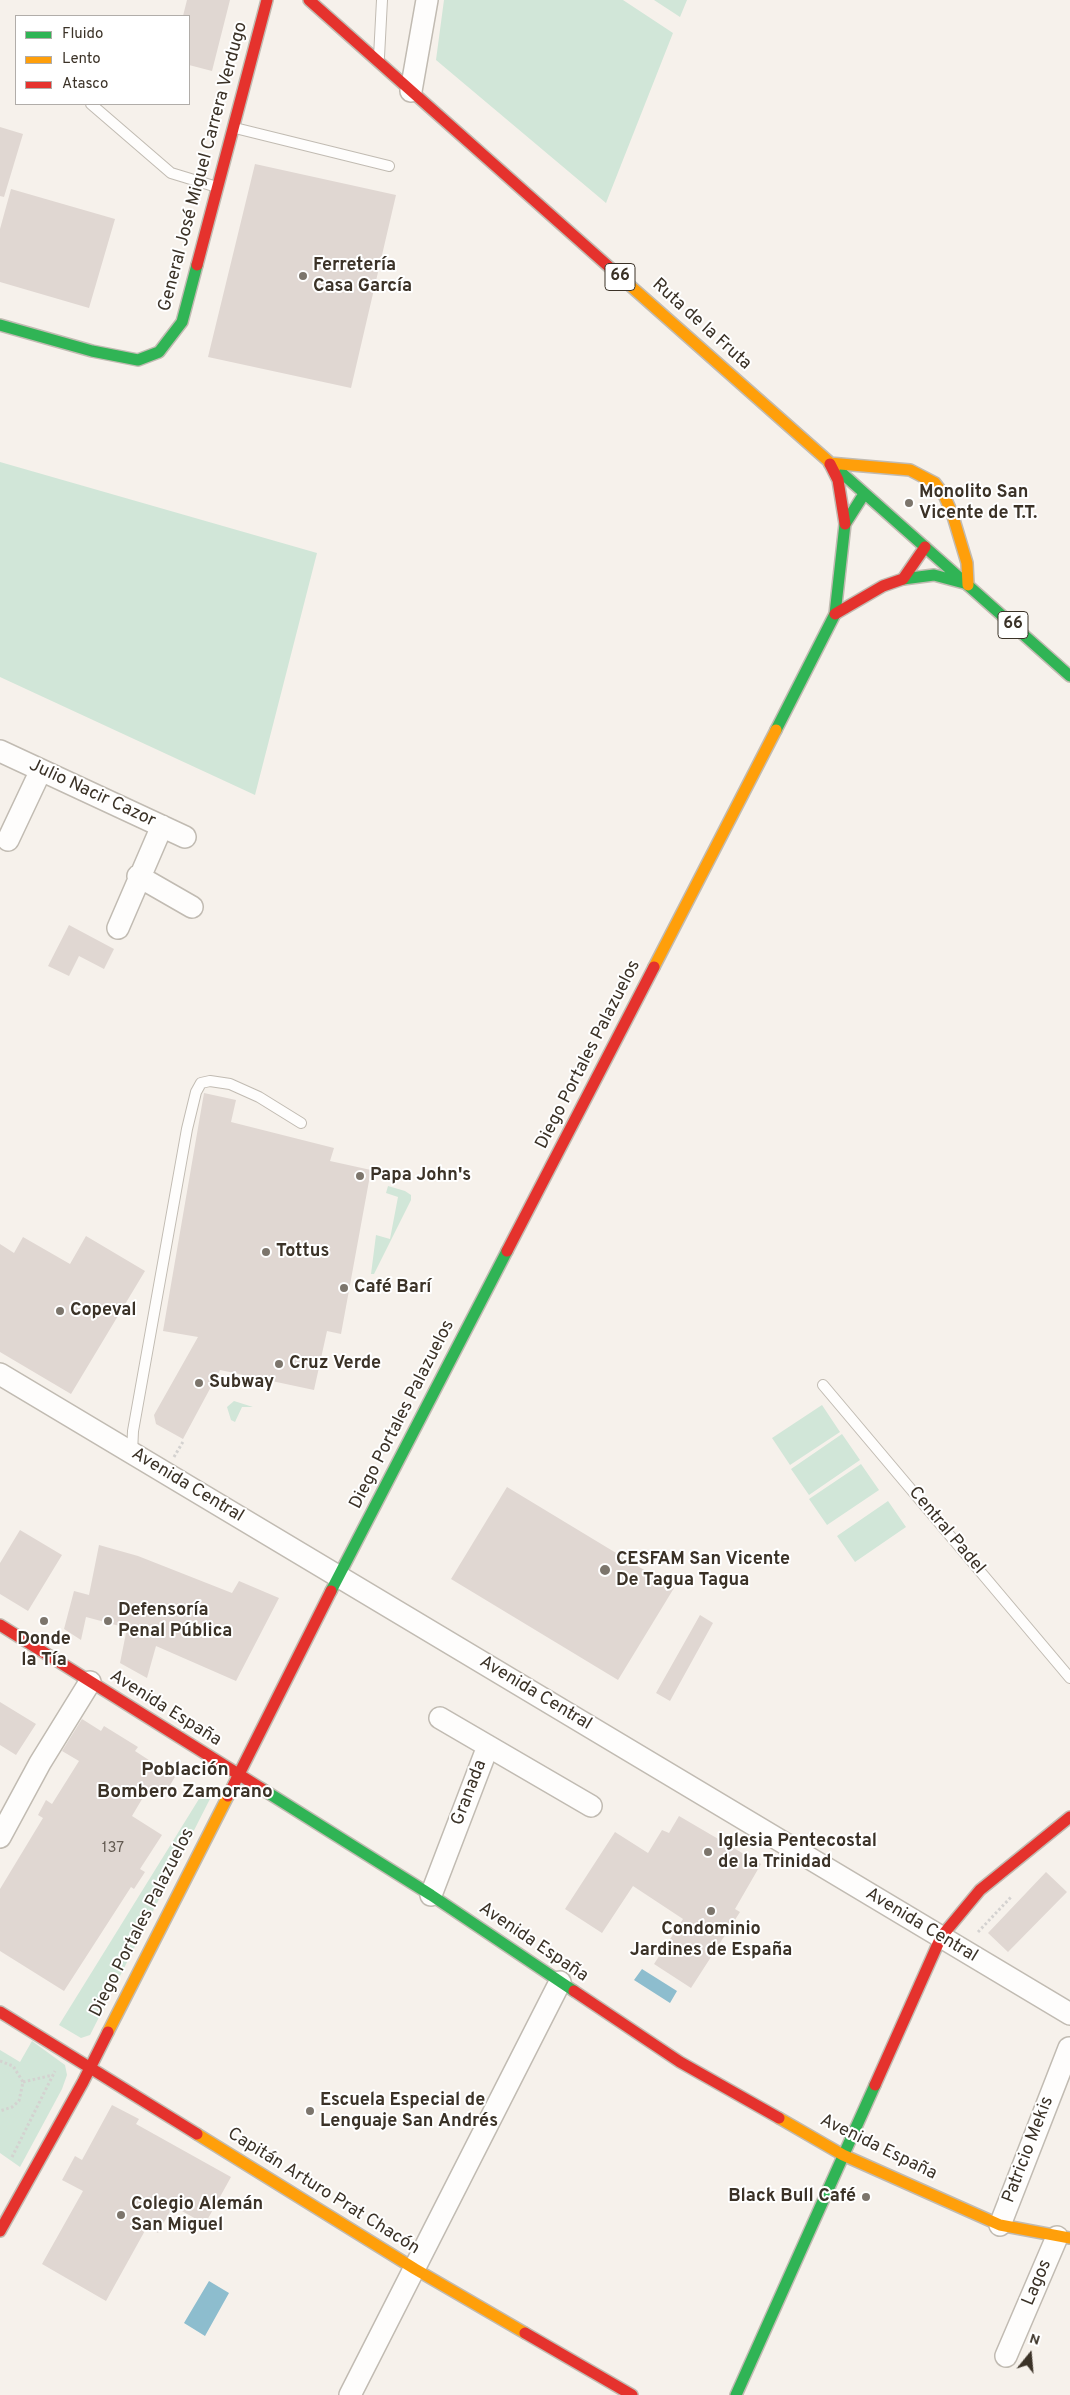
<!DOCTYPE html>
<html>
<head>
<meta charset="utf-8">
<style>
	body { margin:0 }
	#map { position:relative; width:1070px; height:2395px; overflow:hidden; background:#f6f1eb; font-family:Overpass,sans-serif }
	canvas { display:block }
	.legend { position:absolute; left:15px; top:15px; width:175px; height:90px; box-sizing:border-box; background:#fff; border:1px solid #b1ada9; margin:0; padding:6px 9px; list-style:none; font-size:15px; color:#3b3227 }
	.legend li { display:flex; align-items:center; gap:10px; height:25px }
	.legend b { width:25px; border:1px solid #b1ada9 }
	.north { position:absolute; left:1005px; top:2330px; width:50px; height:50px; -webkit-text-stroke:4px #fff; paint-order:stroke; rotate:17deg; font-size:14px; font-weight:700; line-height:20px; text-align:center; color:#3b3227 }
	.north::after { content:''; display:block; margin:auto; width:18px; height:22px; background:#3b3227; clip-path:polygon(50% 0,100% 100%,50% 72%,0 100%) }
</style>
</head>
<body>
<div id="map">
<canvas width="1070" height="2395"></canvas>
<ul class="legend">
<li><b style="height:6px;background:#30b455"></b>Fluido</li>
<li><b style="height:6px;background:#ff9f0a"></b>Lento</li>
<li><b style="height:6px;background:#e5322d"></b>Atasco</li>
</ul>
<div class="north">N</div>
</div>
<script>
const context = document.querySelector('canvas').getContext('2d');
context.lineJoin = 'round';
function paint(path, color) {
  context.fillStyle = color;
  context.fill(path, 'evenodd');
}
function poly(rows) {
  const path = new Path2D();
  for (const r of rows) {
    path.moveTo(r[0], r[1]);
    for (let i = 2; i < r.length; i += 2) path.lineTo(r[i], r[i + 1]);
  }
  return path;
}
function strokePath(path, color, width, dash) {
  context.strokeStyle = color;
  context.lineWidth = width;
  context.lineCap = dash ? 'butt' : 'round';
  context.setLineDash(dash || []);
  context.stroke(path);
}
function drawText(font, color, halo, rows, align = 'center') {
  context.font = font + ' Overpass,sans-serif';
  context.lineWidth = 4;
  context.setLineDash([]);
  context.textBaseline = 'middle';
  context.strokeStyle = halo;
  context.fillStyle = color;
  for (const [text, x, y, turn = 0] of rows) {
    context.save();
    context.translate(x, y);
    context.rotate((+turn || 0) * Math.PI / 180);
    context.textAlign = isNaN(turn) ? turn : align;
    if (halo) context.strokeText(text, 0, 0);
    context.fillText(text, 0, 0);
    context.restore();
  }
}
const green = poly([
	[444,0,623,0,673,33,606,203,436,60],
	[654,0,687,0,680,17],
	[0,462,317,553,255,795,0,677],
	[388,1186,405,1191,411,1195,411,1200,374,1274,371,1274,376,1235,390,1239,398,1197,386,1193],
	[234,1401,253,1407,242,1407,235,1422,231,1420,227,1407],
	[822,1405,840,1432,790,1465,772,1438],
	[842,1434,860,1460,809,1495,791,1469],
	[861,1464,879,1490,827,1525,809,1499],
	[888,1501,906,1527,855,1562,837,1536],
	[207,1786,214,1791,90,2035,81,2038,59,2025],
	[32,2041,65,2065,67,2075,62,2089,20,2167,0,2153,0,2050,20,2062]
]);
const water = poly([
	[642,1969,677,1991,670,2003,634,1980],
	[209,2281,229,2293,205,2336,184,2323]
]);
const building = poly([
	[187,0,230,0,212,71,189,65,189,16,183,16],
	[0,127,23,134,4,197,0,196],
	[255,164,396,195,351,388,208,357],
	[11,189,115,219,89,308,0,282,0,229],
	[69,925,114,949,104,969,79,956,69,976,48,966],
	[204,1093,236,1100,231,1122,334,1148,330,1161,371,1170,341,1334,327,1331,314,1390,220,1370,183,1439,156,1424,154,1415,198,1337,163,1331],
	[86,1236,145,1271,71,1394,0,1352,0,1244,14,1253,23,1237,70,1264],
	[507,1487,674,1588,618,1680,451,1579],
	[20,1530,62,1555,28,1611,0,1594,0,1563],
	[99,1545,138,1556,232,1593,239,1581,279,1598,236,1681,156,1646,147,1678,120,1663,127,1628,86,1617,81,1640,64,1629,74,1591,89,1595],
	[700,1615,713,1623,670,1701,656,1693],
	[0,1702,36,1724,16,1755,0,1745],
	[82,1719,101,1731,104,1726,138,1747,135,1751,175,1777,162,1798,148,1789,132,1816,162,1835,140,1869,145,1872,134,1889,131,1887,64,1991,0,1951,0,1889,43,1818,38,1815,46,1800,52,1804,79,1761,62,1751],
	[679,1816,761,1864,735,1909,740,1912,691,1988,654,1964,683,1919,633,1886,602,1933,565,1909,615,1832,648,1853,662,1830,669,1833],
	[1046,1872,1067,1892,1008,1952,988,1933],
	[112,2105,139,2119,136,2124,231,2177,205,2224,173,2206,158,2233,147,2227,106,2301,42,2264,83,2191,62,2180,75,2156,82,2160]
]);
const path = poly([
	[174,1457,184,1440],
	[978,1932,1012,1896],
	[0,2061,13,2066,23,2082,19,2101,12,2107,0,2111],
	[23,2082,53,2075],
	[12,2157,55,2071]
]);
const lane = poly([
	[379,57,382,0],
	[91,104,171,173,217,187],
	[235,128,389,166],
	[823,1385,1070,1678],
	[132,1453,133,1431,187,1129,196,1092,201,1083,210,1081,230,1084,259,1097,301,1123]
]);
const street = poly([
	[411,91,427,0],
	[0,751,185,837],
	[8,840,41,770],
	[138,876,192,907],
	[118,928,162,826],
	[0,1374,1070,2014],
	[440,1718,488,1746],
	[0,1837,40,1763,90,1682],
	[431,1895,488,1746,591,1806],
	[1000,2225,1069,2048],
	[1006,2356,1057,2237],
	[350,2395,560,1982]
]);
const fast = poly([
	[0,325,92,351,138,360,159,352,182,322,197,265],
	[835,467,1070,676],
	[903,579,934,575,964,583],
	[776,730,835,614,845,524,864,494],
	[331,1591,507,1251],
	[262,1789,431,1895,574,1991],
	[736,2395,875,2085]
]);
const slow = poly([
	[626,282,835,467],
	[829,463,910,470,935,483,944,495,952,513,967,563,968,585],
	[654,967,776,730],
	[108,2032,228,1796],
	[779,2118,843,2155,1000,2225,1070,2238],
	[197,2134,415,2269,525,2333]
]);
const jam = poly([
	[309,0,626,282],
	[197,265,267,0],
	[830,464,838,480,845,524],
	[835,614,883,586,903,579,925,547],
	[507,1251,654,967],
	[0,1625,262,1789],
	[228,1796,331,1591],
	[574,1991,680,2062,779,2118],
	[0,2012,197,2134],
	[875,2085,941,1937,980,1890,1070,1817],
	[0,2231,83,2082,108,2032],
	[525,2333,632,2395]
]);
const markers = [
	[303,276,5,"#7c756c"],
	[909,503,5,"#7c756c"],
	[360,1176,5,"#7c756c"],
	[266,1252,5,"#7c756c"],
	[344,1288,5,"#7c756c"],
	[60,1311,5,"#7c756c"],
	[279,1364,5,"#7c756c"],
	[199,1383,5,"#7c756c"],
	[605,1570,6,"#7c756c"],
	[44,1621,5,"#7c756c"],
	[108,1621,5,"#7c756c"],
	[708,1852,5,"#7c756c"],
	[711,1911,5,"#7c756c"],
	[310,2111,5,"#7c756c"],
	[866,2197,5,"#7c756c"],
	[121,2215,5,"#7c756c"]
];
const numberNames = [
	["137",113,1849]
];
const shields = [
	[620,277,30],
	[1013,625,30]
];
const shieldNames = [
	["66",620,277],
	["66",1013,625]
];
const streetNames = [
	["General José Miguel Carrera Verdugo",204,167,-75],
	["Ruta de la Fruta",701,325,42],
	["Julio Nacir Cazor",92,794,25],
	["Diego Portales Palazuelos",589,1055,-63],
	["Diego Portales Palazuelos",403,1415,-63],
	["Avenida Central",187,1486,31],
	["Central Padel",946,1531,50],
	["Avenida Central",535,1694,31],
	["Avenida España",165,1709,32],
	["Granada",470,1793,-69],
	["Diego Portales Palazuelos",143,1923,-63],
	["Avenida Central",921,1926,31],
	["Avenida España",533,1943,34],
	["Avenida España",878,2148,26],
	["Patricio Mekis",1029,2150,-69],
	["Capitán Arturo Prat Chacón",323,2192,32],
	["Lagos",1038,2283,-67]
];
const poiNames = [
	["Ferretería",313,266],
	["Casa García",313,287],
	["Monolito San",919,493],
	["Vicente de T.T.",919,514],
	["Papa John's",370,1176],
	["Tottus",276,1252],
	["Café Barí",354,1288],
	["Copeval",70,1311],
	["Cruz Verde",289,1364],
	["Subway",209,1383],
	["CESFAM San Vicente",616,1560],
	["De Tagua Tagua",616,1581],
	["Defensoría",118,1611],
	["Penal Pública",118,1632],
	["Donde",44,1640,"center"],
	["la Tía",44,1661,"center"],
	["Iglesia Pentecostal",718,1842],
	["de la Trinidad",718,1863],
	["Condominio",711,1930,"center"],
	["Jardines de España",711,1951,"center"],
	["Escuela Especial de",320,2101],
	["Lenguaje San Andrés",320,2122],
	["Black Bull Café",856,2197,"right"],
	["Colegio Alemán",131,2205],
	["San Miguel",131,2226]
];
const neighbourhoodNames = [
	["Población",185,1771],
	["Bombero Zamorano",185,1793]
];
paint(green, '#d1e6d8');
paint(water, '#8dbdce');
paint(building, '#e0d7d2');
strokePath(lane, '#c1bbb2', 12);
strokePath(street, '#c1bbb2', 24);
strokePath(fast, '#c1bbb2', 14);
strokePath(slow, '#c1bbb2', 14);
strokePath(jam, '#c1bbb2', 14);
strokePath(path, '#d4d2d0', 3, [2.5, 2.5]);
strokePath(lane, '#fefdfc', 10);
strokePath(street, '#fefdfc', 21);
strokePath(fast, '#30b455', 11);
strokePath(slow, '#ff9f0a', 11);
strokePath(jam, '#e5322d', 11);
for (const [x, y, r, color] of markers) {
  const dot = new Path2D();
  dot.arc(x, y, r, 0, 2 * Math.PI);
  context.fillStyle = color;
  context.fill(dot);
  strokePath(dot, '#fff', 2);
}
drawText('15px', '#645b52', null, numberNames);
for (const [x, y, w] of shields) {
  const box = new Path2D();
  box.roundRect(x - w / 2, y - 13.5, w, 27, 4);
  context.fillStyle = '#fff';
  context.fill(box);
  strokePath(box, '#3b3227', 1);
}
drawText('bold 16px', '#3b3227', null, shieldNames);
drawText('18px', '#3b3227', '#fff', streetNames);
drawText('bold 18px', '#3b3227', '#fff', poiNames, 'left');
drawText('bold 19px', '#3b3227', '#fff', neighbourhoodNames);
</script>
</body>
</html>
